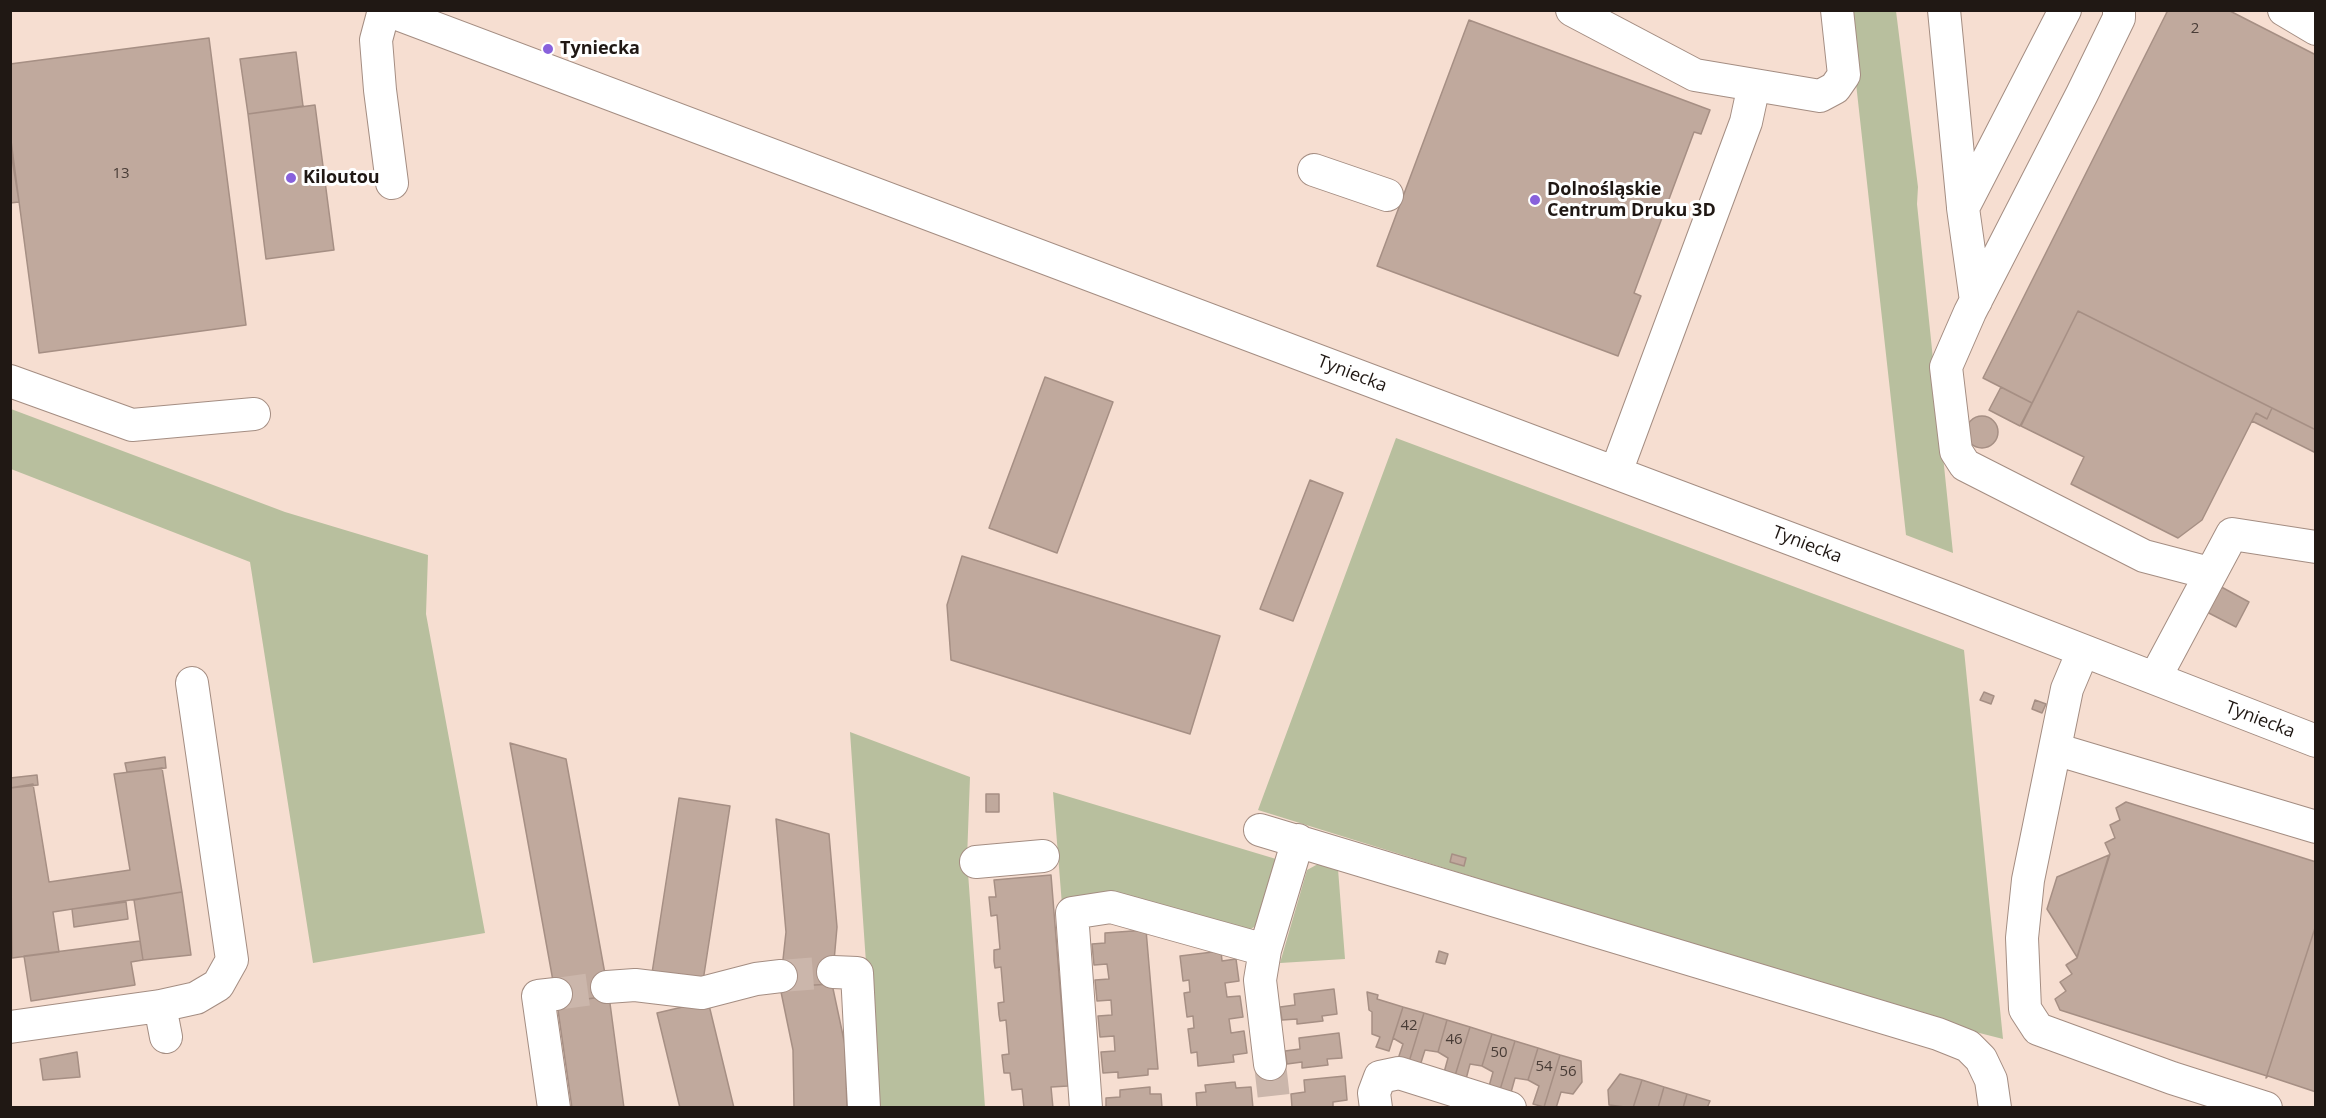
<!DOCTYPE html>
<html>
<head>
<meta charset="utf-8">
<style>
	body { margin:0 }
	#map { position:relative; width:2326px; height:1118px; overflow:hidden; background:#f6ded1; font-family:"Open Sans",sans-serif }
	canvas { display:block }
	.frame { position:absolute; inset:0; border:12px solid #201814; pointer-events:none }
</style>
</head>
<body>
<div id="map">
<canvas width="2326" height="1118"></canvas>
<div class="frame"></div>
</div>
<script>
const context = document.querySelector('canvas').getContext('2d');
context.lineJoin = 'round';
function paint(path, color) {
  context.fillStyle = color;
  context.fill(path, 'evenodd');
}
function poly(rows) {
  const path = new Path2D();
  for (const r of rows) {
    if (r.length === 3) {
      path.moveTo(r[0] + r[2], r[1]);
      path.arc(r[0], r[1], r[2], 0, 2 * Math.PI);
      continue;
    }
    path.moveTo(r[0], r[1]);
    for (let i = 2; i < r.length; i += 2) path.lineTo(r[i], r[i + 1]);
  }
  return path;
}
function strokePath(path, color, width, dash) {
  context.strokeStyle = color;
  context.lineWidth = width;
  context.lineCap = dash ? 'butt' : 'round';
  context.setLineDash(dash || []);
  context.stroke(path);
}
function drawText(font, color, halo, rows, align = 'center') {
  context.font = font + ' "Open Sans",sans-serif';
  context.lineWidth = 6;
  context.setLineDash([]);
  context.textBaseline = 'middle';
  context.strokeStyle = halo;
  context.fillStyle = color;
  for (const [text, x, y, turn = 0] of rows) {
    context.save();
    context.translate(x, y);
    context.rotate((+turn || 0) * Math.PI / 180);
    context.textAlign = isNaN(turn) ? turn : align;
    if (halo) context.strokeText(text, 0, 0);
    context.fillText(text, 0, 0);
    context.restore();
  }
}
const green = poly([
	[1848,11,1896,11,1918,187,1917,204,1953,553,1906,535],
	[11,409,285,512,428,555,426,614,485,933,313,963,250,562,11,469],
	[1396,438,1964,650,2003,1039,1952,1026,1258,810],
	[850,732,970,777,967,859,985,1107,876,1107],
	[1053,792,1276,859,1257,925,1248,931,1062,905],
	[1318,864,1338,869,1345,959,1280,963,1307,870]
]);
const building = poly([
	[2163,10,2228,10,2316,55,2316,430,2078,311,2032,403,1983,378,2167,12,2163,10],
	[1469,20,1710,110,1701,134,1694,132,1634,293,1641,296,1618,356,1377,266,1469,20],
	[209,38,246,325,39,353,10,133,10,64,209,38],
	[296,52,303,106,248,114,240,59,296,52],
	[315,105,334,250,266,259,248,114,315,105],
	[10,146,19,202,10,203,10,146],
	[2078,311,2272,408,2267,419,2256,413,2202,520,2178,538,2071,484,2084,457,2021,426,2078,311],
	[1045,377,1113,402,1057,553,989,528,1045,377],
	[2001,387,2032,403,2020,426,1989,410,2001,387],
	[2272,408,2316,430,2316,453,2252,421,2256,413,2267,419,2272,408],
	[1982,432,16],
	[1310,480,1343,493,1293,621,1260,609,1310,480],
	[962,556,1220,636,1190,734,951,660,947,605,962,556],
	[2214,583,2249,602,2236,627,2201,609,2214,583],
	[1984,692,1994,696,1991,704,1980,700,1984,692],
	[2035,700,2046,704,2042,713,2032,709,2035,700],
	[510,743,566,759,609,996,557,1003,510,743],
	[165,757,166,768,127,772,125,763,165,757],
	[162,768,182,892,53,912,59,952,12,958,10,788,33,784,49,882,130,870,114,774,162,768],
	[37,775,38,785,10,788,10,778,37,775],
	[986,794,999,794,999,812,986,812,986,794],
	[679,798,730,806,703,981,652,973,679,798],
	[2126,802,2316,862,2316,925,2266,1078,2267,1076,2060,1010,2055,999,2066,991,2060,982,2072,974,2066,965,2077,958,2110,854,2105,843,2115,838,2110,825,2120,820,2116,808,2126,802],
	[776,819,829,834,837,927,832,984,780,987,786,932,776,819],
	[1452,854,1466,858,1464,866,1450,862,1452,854],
	[2109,855,2087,925,2077,957,2047,909,2057,877,2109,855],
	[1051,875,1068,1086,1051,1087,1053,1108,1024,1108,1022,1089,1012,1090,1010,1073,1004,1073,1002,1055,1009,1054,1006,1020,1000,1021,999,1015,998,1003,1004,1002,1001,967,995,968,994,961,994,950,1000,949,997,915,991,916,989,897,996,897,994,880,1051,875],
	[182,892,191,955,143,960,134,900,182,892],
	[126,902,128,919,74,927,72,909,126,902],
	[2316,925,2316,1092,2268,1076,2266,1078,2316,925],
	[1146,930,1158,1069,1148,1069,1148,1075,1118,1078,1118,1072,1103,1073,1101,1052,1115,1051,1114,1036,1100,1037,1098,1016,1112,1015,1111,1000,1097,1001,1095,980,1109,979,1107,964,1094,965,1092,944,1105,943,1105,933,1146,930],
	[140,941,143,960,131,962,135,985,31,1001,24,956,140,941],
	[1221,951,1222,961,1236,959,1239,981,1225,983,1227,997,1240,996,1243,1017,1229,1019,1231,1033,1244,1031,1247,1053,1233,1055,1234,1062,1198,1066,1197,1052,1191,1053,1188,1029,1194,1028,1193,1016,1187,1017,1184,993,1190,992,1189,980,1183,981,1180,956,1221,951],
	[1439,951,1448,954,1445,964,1436,962,1439,951],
	[832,984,845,1045,847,1108,794,1108,793,1050,780,987,832,984],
	[1334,989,1337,1014,1322,1016,1323,1021,1297,1024,1297,1019,1282,1020,1280,1007,1295,1005,1294,994,1334,989],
	[1367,992,1378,995,1377,999,1403,1007,1389,1051,1376,1047,1380,1037,1372,1034,1372,1012,1369,1010,1367,992],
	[609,996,624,1108,572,1108,557,1003,609,996],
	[708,1001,734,1108,680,1108,657,1013,708,1001],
	[1403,1007,1424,1013,1408,1065,1397,1062,1403,1044,1393,1038,1403,1007],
	[1424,1013,1447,1020,1438,1052,1425,1050,1419,1069,1408,1065,1424,1013],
	[1447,1020,1470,1027,1454,1079,1443,1076,1448,1058,1438,1052,1447,1020],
	[1470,1027,1492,1034,1482,1066,1470,1064,1465,1083,1454,1079,1470,1027],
	[1339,1033,1342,1058,1327,1059,1328,1065,1302,1068,1302,1062,1287,1064,1285,1051,1300,1049,1299,1038,1339,1033],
	[1492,1034,1515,1041,1499,1093,1488,1090,1493,1072,1482,1066,1492,1034],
	[1515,1041,1538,1048,1528,1080,1515,1078,1510,1096,1499,1093,1515,1041],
	[1538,1048,1560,1055,1544,1107,1533,1104,1539,1086,1528,1080,1538,1048],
	[77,1052,80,1077,43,1080,40,1059,77,1052],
	[1560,1055,1581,1061,1582,1082,1573,1094,1561,1092,1556,1108,1547,1108,1544,1107,1560,1055],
	[1620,1074,1642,1080,1633,1108,1609,1105,1608,1090,1620,1074],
	[1345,1076,1347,1100,1333,1102,1333,1107,1292,1107,1291,1094,1305,1092,1304,1080,1345,1076],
	[1642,1080,1664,1087,1658,1108,1633,1108,1642,1080],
	[1235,1082,1236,1088,1251,1087,1253,1108,1197,1108,1196,1093,1206,1092,1205,1085,1235,1082],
	[1150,1087,1150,1094,1161,1094,1162,1108,1106,1108,1106,1098,1120,1097,1120,1090,1150,1087],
	[1664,1087,1687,1094,1683,1108,1658,1108,1664,1087],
	[1687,1094,1710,1101,1707,1108,1683,1108,1687,1094]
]);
const minorTunnel = poly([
	[781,976,833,972],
	[556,994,607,987],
	[1270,1064,1275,1108]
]);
const minor = poly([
	[384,10,376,40,380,90,392,183],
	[387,10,1953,600,2316,741],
	[1572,10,1695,75,1820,96,1835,88,1844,75,1837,10],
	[1944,10,1963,207],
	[2119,10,2119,18,2082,94,1970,312,1946,367,1956,451,1965,465,2144,556,2209,573],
	[2284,10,2316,29],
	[1314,170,1387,195],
	[1976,301,1963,208,2065,10],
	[10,381,132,425,254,414],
	[1616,472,1746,122,1754,85],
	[2083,651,2067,689,2028,880,2022,938,2025,1009,2038,1029,2172,1078,2266,1108],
	[2155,678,2232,534,2316,547],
	[2055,749,2316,827],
	[1260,830,1938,1034,1968,1046,1981,1059,1991,1080,1995,1108],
	[976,862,1043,856],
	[833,972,857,973,864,1108],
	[607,987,635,985,702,993,756,979,781,976],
	[160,1006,166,1037],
	[10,1027,160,1006,196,998,218,985,232,960,192,683],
	[1270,1064,1260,980,1265,950,1298,840],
	[554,1108,538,996,556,994],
	[1086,1108,1072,913,1111,907,1265,950],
	[1376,1108,1374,1093,1380,1077,1399,1073,1510,1108]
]);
const markers = [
	[548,49,6,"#8861dc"],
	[291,178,6,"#8861dc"],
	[1535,200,6,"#8861dc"]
];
const numberNames = [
	["2",2195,29],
	["13",121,174],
	["42",1409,1026],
	["46",1454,1040],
	["50",1499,1053],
	["54",1544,1067],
	["56",1568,1072]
];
const poiNames = [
	["Tyniecka",560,49],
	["Kiloutou",303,178],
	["Dolnośląskie",1547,190],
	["Centrum Druku 3D",1547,211]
];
const streetNames = [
	["Tyniecka",1352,374,21],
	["Tyniecka",1807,545,21],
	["Tyniecka",2260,720,21]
];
paint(green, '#b8bf9e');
paint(building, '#c0a99d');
strokePath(building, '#a68f84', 1.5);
strokePath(minorTunnel, '#cbb6ab', 32, [32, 16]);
strokePath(minor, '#a48d82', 34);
strokePath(minor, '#fff', 32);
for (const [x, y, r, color] of markers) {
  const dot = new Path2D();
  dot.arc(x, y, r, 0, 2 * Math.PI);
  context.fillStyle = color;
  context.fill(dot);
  strokePath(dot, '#fff', 2);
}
drawText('15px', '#483c36', null, numberNames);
drawText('bold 18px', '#201814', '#fff', poiNames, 'left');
drawText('18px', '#201814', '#fff', streetNames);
</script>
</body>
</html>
